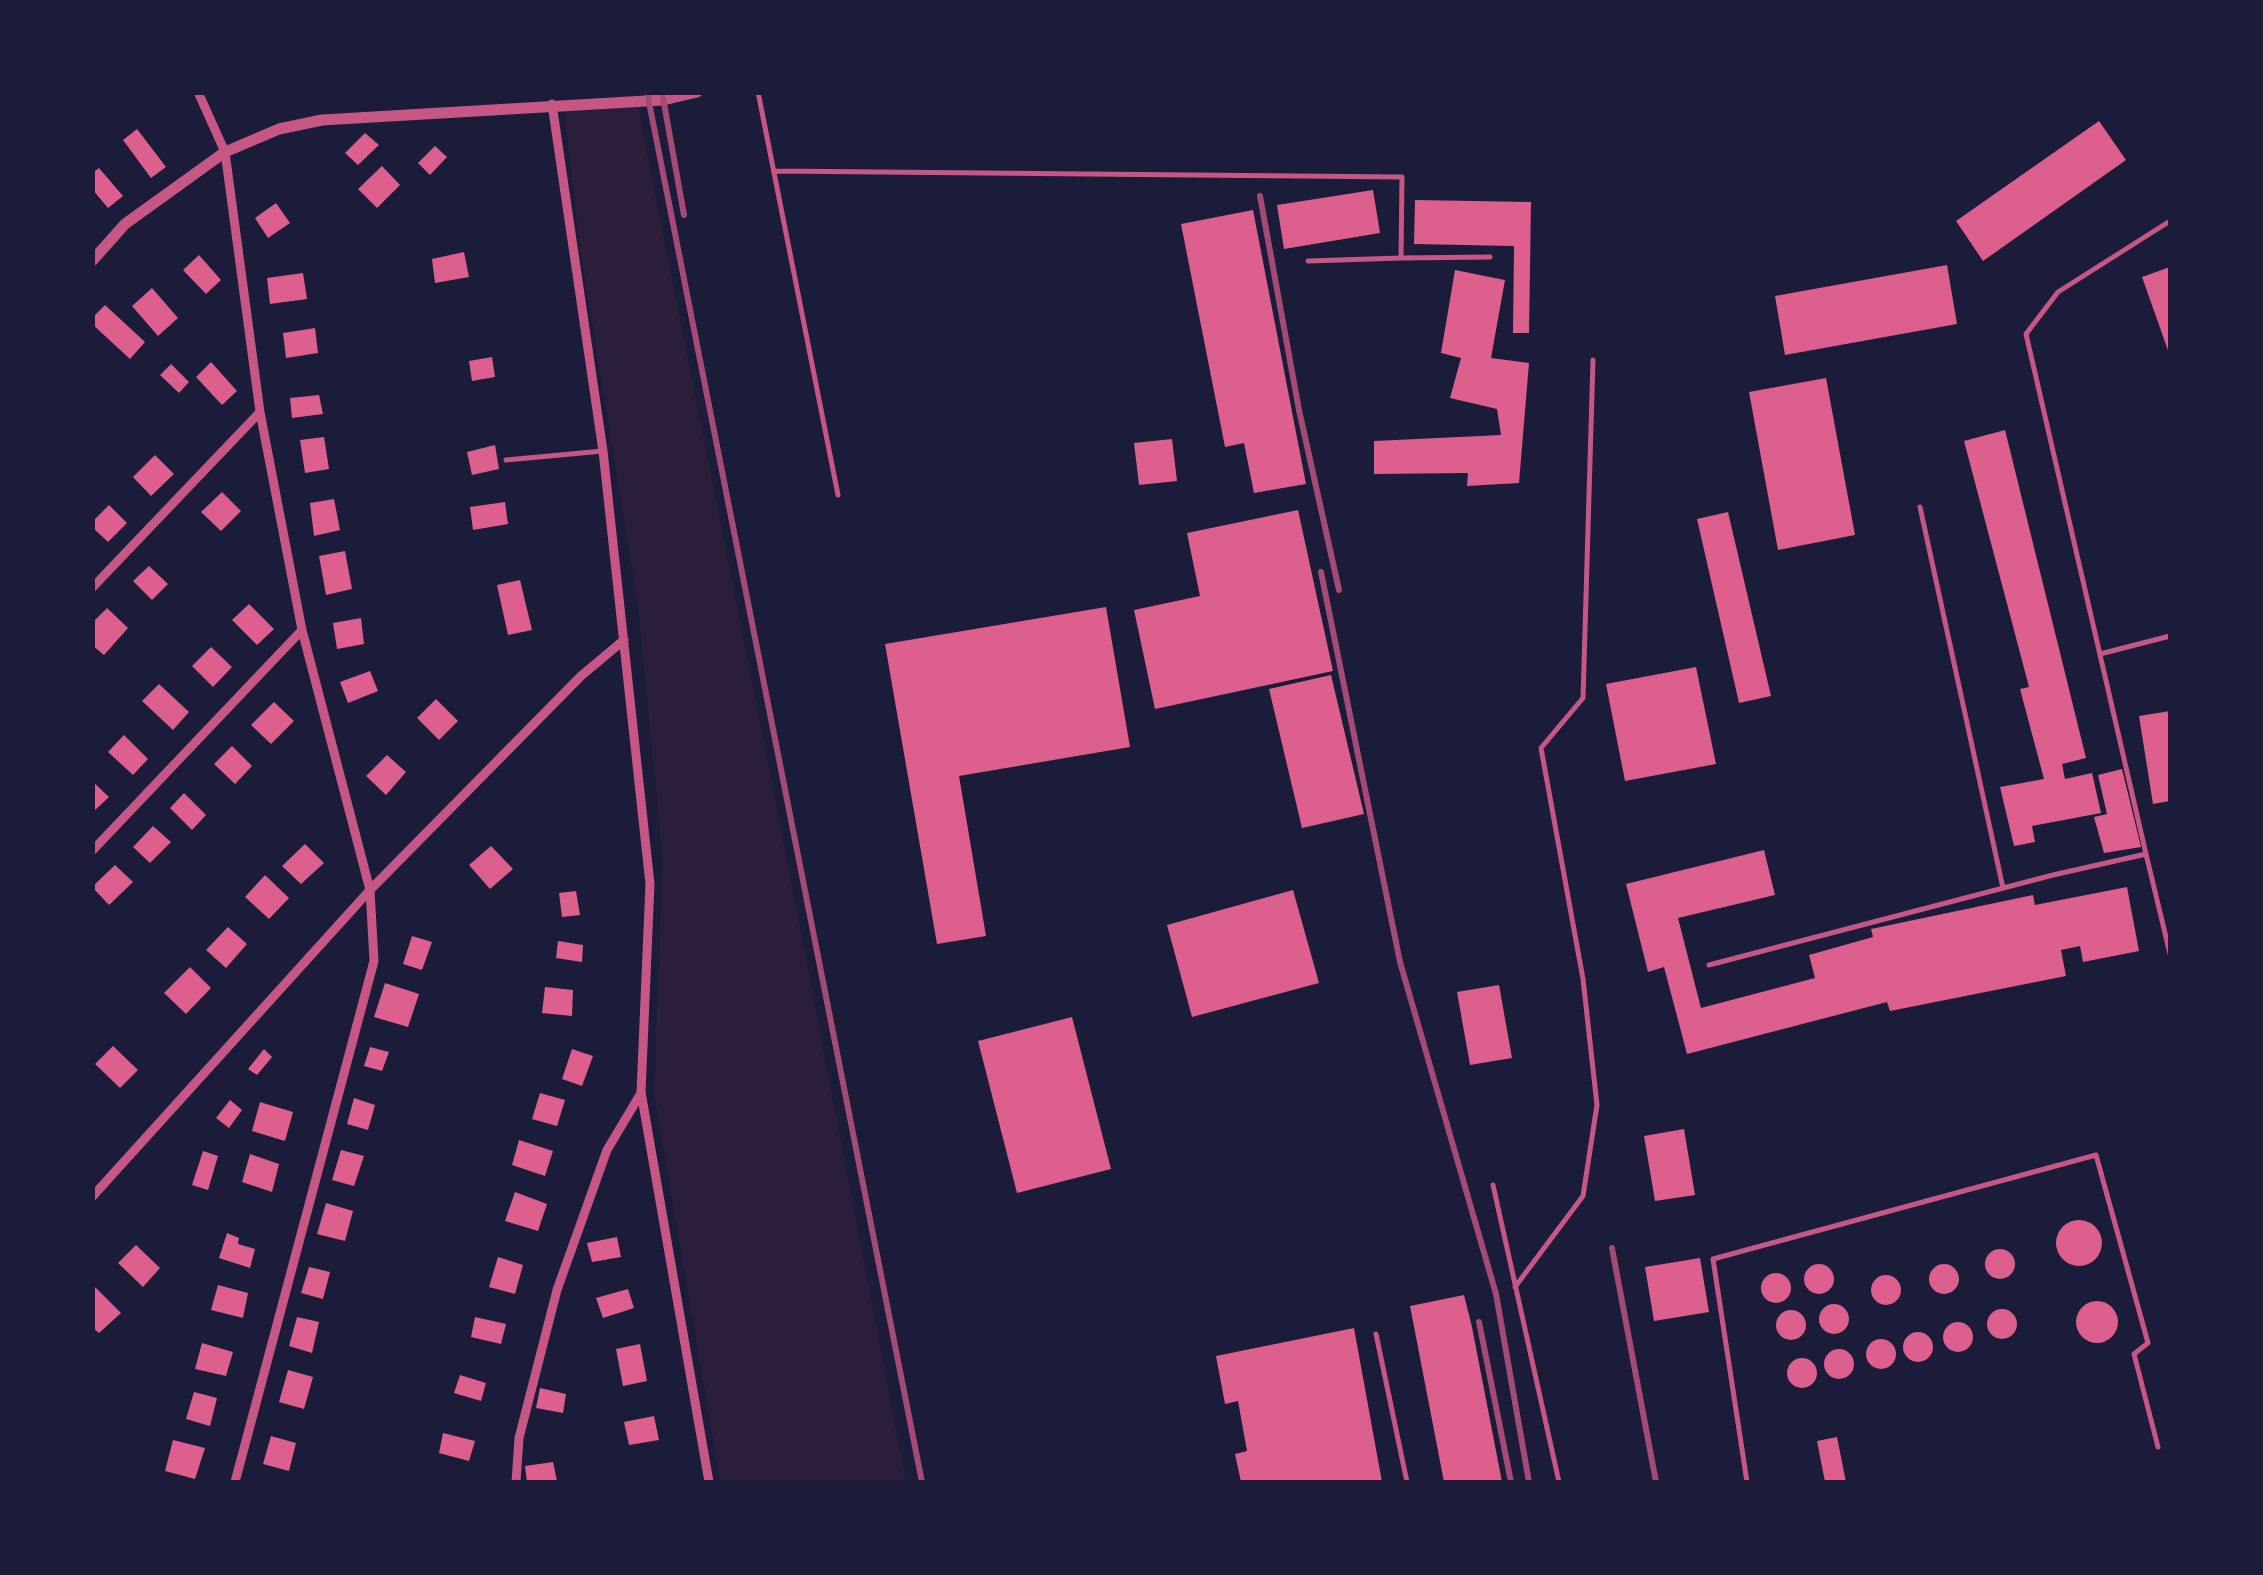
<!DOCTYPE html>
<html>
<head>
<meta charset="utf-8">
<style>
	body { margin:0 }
	#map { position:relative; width:2263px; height:1575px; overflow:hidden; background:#1b1b3a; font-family:"Sofia Sans Condensed",sans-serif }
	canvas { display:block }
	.frame { position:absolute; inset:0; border:95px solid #1b1b3a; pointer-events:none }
</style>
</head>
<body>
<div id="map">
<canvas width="2263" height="1575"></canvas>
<div class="frame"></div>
</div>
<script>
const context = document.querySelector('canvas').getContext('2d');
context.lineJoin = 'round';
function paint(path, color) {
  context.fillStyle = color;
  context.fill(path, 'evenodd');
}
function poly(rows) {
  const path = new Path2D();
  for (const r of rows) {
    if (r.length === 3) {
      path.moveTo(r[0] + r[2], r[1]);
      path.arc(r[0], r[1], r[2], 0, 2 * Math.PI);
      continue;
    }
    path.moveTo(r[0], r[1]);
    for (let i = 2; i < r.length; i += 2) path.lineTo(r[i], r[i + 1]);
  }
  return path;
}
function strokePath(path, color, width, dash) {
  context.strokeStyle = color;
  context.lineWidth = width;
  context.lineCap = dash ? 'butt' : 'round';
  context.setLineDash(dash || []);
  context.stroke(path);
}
const green = poly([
	[637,101,792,885,906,1482,720,1482,654,1092,663,859,637,598,581,256,563,104]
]);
const building = poly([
	[2099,121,2126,160,1983,261,1956,221],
	[137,129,166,167,151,178,123,140],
	[365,133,379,145,358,165,345,153],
	[435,146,447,157,430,175,418,163],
	[382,166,400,185,377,208,358,189],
	[99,168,123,196,108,208,92,189,92,173],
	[1373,190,1380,233,1284,249,1277,205],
	[1415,200,1531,202,1529,333,1513,333,1514,246,1414,244],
	[276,203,290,223,268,238,255,218],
	[1253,210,1306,484,1254,493,1244,443,1225,447,1181,224],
	[464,252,469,277,435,283,432,259],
	[199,255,221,280,206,294,183,270],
	[1947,265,1957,324,1785,355,1775,296],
	[2170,267,2170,356,2142,277],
	[1455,270,1505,280,1491,358,1529,363,1519,483,1467,486,1468,473,1374,474,1374,441,1501,435,1497,409,1450,398,1461,358,1441,353],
	[303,273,307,299,270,304,267,278],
	[152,288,178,318,158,336,132,306],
	[105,305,145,342,130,359,92,324,92,318],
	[315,328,318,353,286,358,283,333],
	[492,357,495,377,472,381,469,361],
	[211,362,237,391,222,405,196,377],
	[171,364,189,382,179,393,160,375],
	[1826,378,1855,535,1778,550,1749,392],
	[319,395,323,414,292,418,290,398],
	[2005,430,2086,758,2062,764,2065,779,2092,773,2101,813,2032,826,2035,842,2014,846,2000,787,2044,779,2020,689,2029,687,1964,441],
	[324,437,329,469,305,473,300,440],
	[1172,439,1177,481,1139,485,1134,443],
	[495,445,499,469,472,475,467,452],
	[155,455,174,474,151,496,133,477],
	[222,492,241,511,221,531,201,512],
	[334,499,340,530,314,536,310,503],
	[505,502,508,524,473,530,470,507],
	[109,505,127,523,108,542,92,527,92,522],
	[1298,510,1333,671,1155,709,1134,610,1200,596,1187,533],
	[1728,512,1771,696,1739,703,1697,519],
	[345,551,352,589,326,595,319,556],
	[149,566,168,584,152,600,133,581],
	[520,580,532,630,508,635,497,585],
	[249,604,274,629,257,645,232,620],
	[1106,607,1130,747,959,776,986,936,937,944,885,644],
	[107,608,128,628,104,655,92,645,92,623],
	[361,618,364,644,337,649,333,623],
	[211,647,232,667,213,687,192,666],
	[1696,667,1716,764,1625,781,1606,684],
	[370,671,378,691,348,703,340,682],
	[1331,675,1364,814,1302,828,1269,689],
	[159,684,189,712,173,730,142,701],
	[436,699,458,721,439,740,417,718],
	[274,702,294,721,271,744,251,725],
	[2170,711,2170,801,2153,804,2139,716],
	[124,735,148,759,133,775,108,752],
	[232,746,252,766,235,784,214,764],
	[387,755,406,772,386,795,366,776],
	[2122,769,2141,847,2104,853,2094,817,2107,814,2098,775],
	[92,781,109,797,92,813],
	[184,793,206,815,192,830,170,808],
	[153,826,171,842,150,863,133,847],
	[305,844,324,863,301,884,282,866],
	[491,846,513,869,490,889,469,865],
	[1764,850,1775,895,1678,918,1701,1008,1815,978,1809,955,1873,937,1871,929,2033,895,2035,905,2127,887,2139,951,2083,962,2080,946,2061,950,2066,976,1890,1011,1887,1002,1687,1054,1664,967,1648,972,1626,884],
	[115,865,133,882,109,905,92,887],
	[265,875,289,898,269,919,245,897],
	[1293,890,1319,983,1192,1017,1167,925],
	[576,891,580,915,562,917,559,893],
	[228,927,247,944,226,968,206,950],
	[412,936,432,942,422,970,403,964],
	[558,941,583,945,582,962,556,958],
	[190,967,211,988,186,1014,164,993],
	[385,983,419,994,408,1027,374,1017],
	[1499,985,1512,1058,1470,1065,1457,992],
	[545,987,573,990,572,1016,542,1013],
	[1072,1017,1111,1169,1017,1193,978,1041],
	[113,1046,138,1070,120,1088,95,1064],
	[370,1047,389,1052,382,1071,364,1066],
	[264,1049,272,1057,257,1075,248,1069],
	[572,1049,593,1056,582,1086,562,1079],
	[540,1093,565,1100,557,1126,532,1119],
	[354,1098,375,1105,368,1130,347,1124],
	[230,1100,242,1110,229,1128,216,1118],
	[260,1102,293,1112,285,1141,252,1131],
	[1684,1129,1695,1195,1655,1201,1644,1136],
	[519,1140,553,1151,545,1176,512,1165],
	[341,1150,364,1156,354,1186,332,1180],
	[203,1151,218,1156,208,1190,192,1185],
	[250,1154,279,1164,272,1192,242,1182],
	[515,1192,547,1204,538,1231,505,1221],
	[326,1203,353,1211,345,1241,317,1234],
	[2079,1243,23],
	[227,1233,239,1238,238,1244,255,1249,250,1268,219,1258],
	[617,1237,621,1257,592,1262,587,1243],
	[136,1245,160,1268,143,1287,118,1263],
	[2000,1264,15],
	[498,1257,523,1265,515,1294,489,1287],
	[1700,1258,1709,1312,1654,1321,1645,1267],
	[1819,1279,15],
	[1944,1279,15],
	[309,1267,330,1272,323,1299,301,1293],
	[1776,1288,15],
	[1886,1290,15],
	[92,1284,121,1313,99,1333,92,1327],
	[218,1285,248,1293,243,1318,211,1310],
	[628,1289,634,1308,603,1318,596,1298],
	[1464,1295,1472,1327,1502,1482,1444,1482,1410,1306],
	[2097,1322,21],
	[1834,1319,15],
	[2002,1324,15],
	[1791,1325,15],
	[297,1317,319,1322,312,1353,289,1346],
	[475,1317,506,1324,501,1344,471,1337],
	[1958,1337,15],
	[1354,1328,1382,1482,1241,1482,1235,1454,1247,1451,1238,1401,1225,1404,1216,1356],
	[1918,1347,15],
	[1881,1354,15],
	[202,1343,233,1352,226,1376,195,1369],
	[640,1344,647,1381,623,1386,616,1349],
	[1839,1364,15],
	[1802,1373,15],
	[288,1370,313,1377,304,1409,279,1402],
	[460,1375,486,1383,481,1401,454,1393],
	[540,1388,566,1394,563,1413,536,1408],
	[194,1392,217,1398,210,1426,186,1419],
	[654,1416,659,1440,629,1445,624,1422],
	[443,1433,475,1441,469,1461,439,1453],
	[271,1436,296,1443,289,1471,263,1464],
	[1837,1437,1846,1482,1825,1482,1817,1441],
	[173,1440,205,1448,195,1479,165,1471],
	[553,1462,557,1481,527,1482,525,1466]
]);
const service = poly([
	[758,92,838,495],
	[775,171,1402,177,1401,258,1308,261],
	[1401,258,1490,257],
	[506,460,603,451],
	[1920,507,2003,888],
	[2100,654,2170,636],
	[2146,854,2026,334,2058,292,2170,221],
	[1709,965,2053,875,2146,854,2170,954],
	[1493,1185,1559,1482],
	[1515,1287,1583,1196,1597,1105,1583,979,1541,748,1583,698,1593,360],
	[1376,1334,1407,1482],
	[1747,1482,1713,1259,2096,1155,2148,1343,2134,1354,2158,1447]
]);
const minor = poly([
	[198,92,225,152,260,412,302,630,370,890,374,961,235,1482],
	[552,104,603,451,650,884,641,1092,709,1482],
	[92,588,260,412],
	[92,851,302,630],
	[92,1197,370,890,581,676,624,640],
	[516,1482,519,1438,557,1290,607,1150,641,1093]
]);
const tertiary = poly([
	[92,261,125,224,225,152,279,129,322,120,663,100,697,92]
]);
const rail = poly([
	[647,92,922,1482],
	[662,92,684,215],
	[1260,196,1299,410,1339,590],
	[1321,572,1400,962,1496,1294,1529,1482],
	[1612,1248,1656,1482],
	[1479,1322,1511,1482]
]);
paint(green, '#2a1e3b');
paint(building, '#dd5f8e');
strokePath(service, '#c65784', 5);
strokePath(minor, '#c65784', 9);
strokePath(tertiary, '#c65784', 11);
strokePath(rail, '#a44b75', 6);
</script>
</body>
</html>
